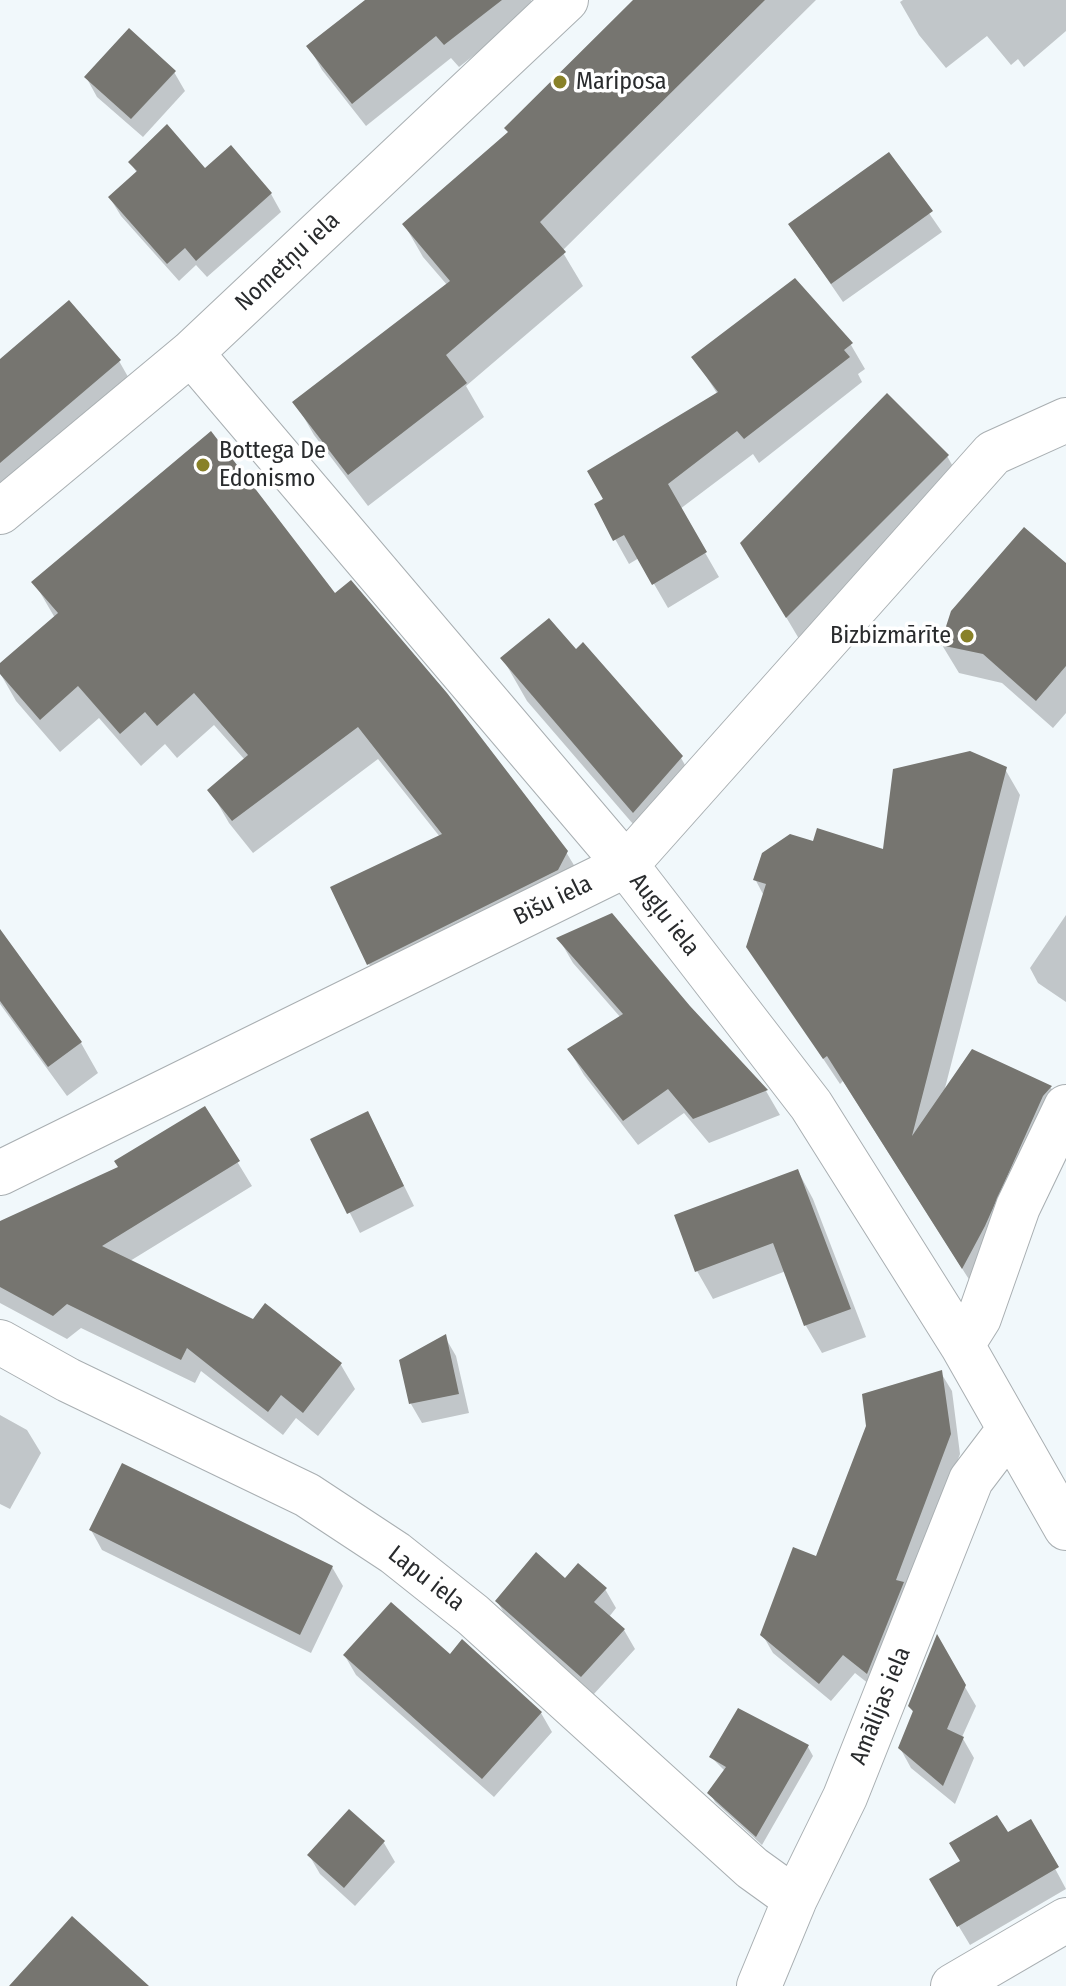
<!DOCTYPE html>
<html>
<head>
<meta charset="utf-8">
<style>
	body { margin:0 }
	canvas { display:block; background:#f1f8fb }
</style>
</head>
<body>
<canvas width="1066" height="1986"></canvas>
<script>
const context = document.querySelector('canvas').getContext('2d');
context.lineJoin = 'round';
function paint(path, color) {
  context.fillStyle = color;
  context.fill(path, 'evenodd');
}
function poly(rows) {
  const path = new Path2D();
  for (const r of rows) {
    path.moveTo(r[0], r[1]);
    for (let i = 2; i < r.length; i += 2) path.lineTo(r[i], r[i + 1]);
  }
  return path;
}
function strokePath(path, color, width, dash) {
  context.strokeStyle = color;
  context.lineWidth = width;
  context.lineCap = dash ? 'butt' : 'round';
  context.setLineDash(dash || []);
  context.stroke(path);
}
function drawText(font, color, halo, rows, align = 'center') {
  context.font = font + ' "Fira Sans Condensed",sans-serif';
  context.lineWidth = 7;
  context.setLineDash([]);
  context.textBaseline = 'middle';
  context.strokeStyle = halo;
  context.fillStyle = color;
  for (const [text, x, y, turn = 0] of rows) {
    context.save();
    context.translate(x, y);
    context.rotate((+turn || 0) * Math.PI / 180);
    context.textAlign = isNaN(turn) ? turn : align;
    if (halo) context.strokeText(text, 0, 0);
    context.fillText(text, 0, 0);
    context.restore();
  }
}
const shadow = poly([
	[368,0,531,0,536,7,459,67,451,58,366,126,322,70,309,47],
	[636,0,816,0,562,251,583,286,466,386,484,417,368,506,314,435,295,402,448,286,423,257,404,224,509,134],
	[903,0,1066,0,1066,31,1024,67,1018,59,1011,65,987,36,946,68,919,35,900,2],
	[174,72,185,91,143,137,97,97,86,77],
	[231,148,271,194,281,212,207,277,196,265,179,281,121,216,110,198,137,173,130,162,205,171],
	[889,155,942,232,843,302,790,225],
	[795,281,851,345,865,369,858,374,862,382,759,463,753,454,680,509,719,577,668,608,639,558,629,564,596,505,718,395,694,357],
	[119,361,143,403,0,484,0,362],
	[947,456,971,498,811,659,767,585],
	[1066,565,1066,713,1053,728,1002,683,959,673,942,645],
	[34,582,334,596,566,852,586,885,388,997,369,964,440,837,378,759,253,853,229,823,210,790,245,760,214,725,177,758,165,744,141,766,99,718,60,752,16,701,0,673,0,666,55,618],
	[503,659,681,758,705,800,658,853,527,701],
	[1005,769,1020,795,944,1092,972,1052,1051,1088,1066,1113,977,1292,843,1081,840,1084,748,946,764,896,755,879,814,844,885,852],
	[1066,915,1066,1002,1038,983,1030,968],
	[0,932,81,1043,98,1073,67,1096,0,1004],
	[559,939,688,1007,766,1091,780,1115,709,1143,684,1113,638,1145,584,1075,569,1050,621,1018,573,963],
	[205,1109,252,1186,130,1261,341,1365,355,1389,318,1436,296,1418,283,1435,201,1371,195,1383,81,1328,67,1339,0,1303,0,1224,120,1168],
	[378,1133,414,1206,360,1233,313,1140],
	[798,1171,813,1199,866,1337,822,1353,806,1326,786,1271,713,1299,697,1271,677,1216],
	[445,1337,456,1356,469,1413,422,1423,411,1404],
	[941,1373,952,1391,960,1454,908,1594,878,1691,855,1673,831,1701,773,1653,762,1634,818,1559],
	[0,1415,27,1430,41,1453,10,1509,0,1504],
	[91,1530,332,1567,343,1586,311,1653,102,1550],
	[565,1581,605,1589,616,1608,609,1617,624,1630,635,1649,593,1695,508,1620,497,1601],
	[937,1639,976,1706,962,1737,974,1758,955,1804,911,1768,900,1748,914,1714,910,1706],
	[345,1656,450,1657,541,1713,552,1732,494,1797,356,1675],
	[739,1710,808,1747,813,1756,762,1845,715,1802,710,1793,725,1771,711,1757],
	[349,1812,384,1843,395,1862,355,1906,320,1874,309,1855],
	[1030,1822,1066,1889,970,1945,931,1880]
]);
const building = poly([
	[365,0,502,0,444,45,436,36,352,104,306,46],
	[633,0,765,0,540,222,566,252,446,355,467,383,348,475,292,402,450,281,402,224,508,132,504,128],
	[129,28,176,71,131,119,84,77],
	[167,124,205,168,231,145,272,193,196,261,185,248,167,264,108,197,137,171,128,162],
	[889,152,933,211,831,284,788,224],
	[795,278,853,343,844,350,850,357,744,439,737,431,668,484,707,552,652,585,624,535,613,541,594,504,603,499,587,471,718,392,691,357],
	[69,300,121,360,0,463,0,359],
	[887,393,949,455,786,618,740,543],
	[211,431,335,593,351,580,447,693,568,851,558,870,367,965,330,887,442,834,358,727,232,821,207,790,248,755,194,693,157,726,145,712,120,734,78,686,40,720,0,674,0,663,58,613,31,582],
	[1024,527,1066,563,1066,666,1036,701,983,654,940,645,951,611],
	[549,618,576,649,583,642,683,756,633,813,500,658],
	[970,751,1007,767,912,1136,972,1049,1052,1086,1043,1096,985,1226,962,1269,827,1056,823,1059,746,947,766,884,753,880,762,853,790,834,813,841,817,828,883,849,893,769],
	[612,913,690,1006,768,1090,693,1119,668,1089,623,1121,567,1049,623,1014,556,938],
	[0,929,82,1042,48,1067,0,1001],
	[205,1106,240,1161,102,1246,253,1319,265,1303,342,1363,303,1413,281,1395,268,1412,187,1348,181,1360,67,1304,53,1316,0,1287,0,1221,118,1167,114,1161],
	[368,1111,404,1186,347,1214,310,1139],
	[798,1169,851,1309,804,1326,773,1243,695,1272,674,1215],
	[446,1334,459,1394,409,1404,399,1360],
	[942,1370,951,1434,896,1580,904,1582,867,1674,843,1655,819,1684,760,1635,793,1547,816,1556,866,1426,862,1394],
	[122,1463,333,1566,300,1635,89,1530],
	[536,1552,565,1578,578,1563,607,1588,594,1602,625,1629,581,1677,495,1601],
	[391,1602,450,1654,462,1639,542,1712,482,1779,343,1655],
	[937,1634,966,1685,947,1729,964,1737,943,1786,898,1748,913,1711,908,1706],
	[738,1708,809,1745,756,1837,707,1793,726,1767,709,1757],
	[349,1809,385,1841,344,1888,307,1855],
	[997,1815,1008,1832,1031,1819,1059,1867,957,1927,929,1879,960,1861,949,1843],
	[72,1916,149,1986,9,1986]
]);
const minor = poly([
	[191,353,626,865,811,1105,962,1345,1066,1528],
	[0,512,191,353,566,0],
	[0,1173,626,865,993,453,1066,420],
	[0,1342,68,1380,307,1495,395,1553,473,1615,752,1868,795,1899],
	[962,1345,979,1318,1018,1207,1066,1107],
	[759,1986,795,1899,845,1797,971,1480,1009,1430],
	[953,1986,1066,1920]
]);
const markers = [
	[560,82,8,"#888128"],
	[203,465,8,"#888128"],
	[967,636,8,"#888128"]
];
const poiNames = [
	["Mariposa",576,82],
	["Bottega De",219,451],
	["Edonismo",219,479],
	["Bizbizmārīte",951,636,"right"]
];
const streetNames = [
	["Nometņu iela",288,262,-43],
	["Bišu iela",553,901,-26],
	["Augļu iela",664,915,52],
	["Lapu iela",426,1579,38],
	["Amālijas iela",881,1706,-68]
];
paint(shadow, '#0003');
paint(building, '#767570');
strokePath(minor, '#a9afb2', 46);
strokePath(minor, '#fff', 44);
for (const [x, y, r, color] of markers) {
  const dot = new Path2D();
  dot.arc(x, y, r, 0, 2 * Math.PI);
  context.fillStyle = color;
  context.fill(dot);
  strokePath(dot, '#fff', 3);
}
drawText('24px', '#292b2d', '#fff', poiNames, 'left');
drawText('24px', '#292b2d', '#fff', streetNames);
</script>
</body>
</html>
